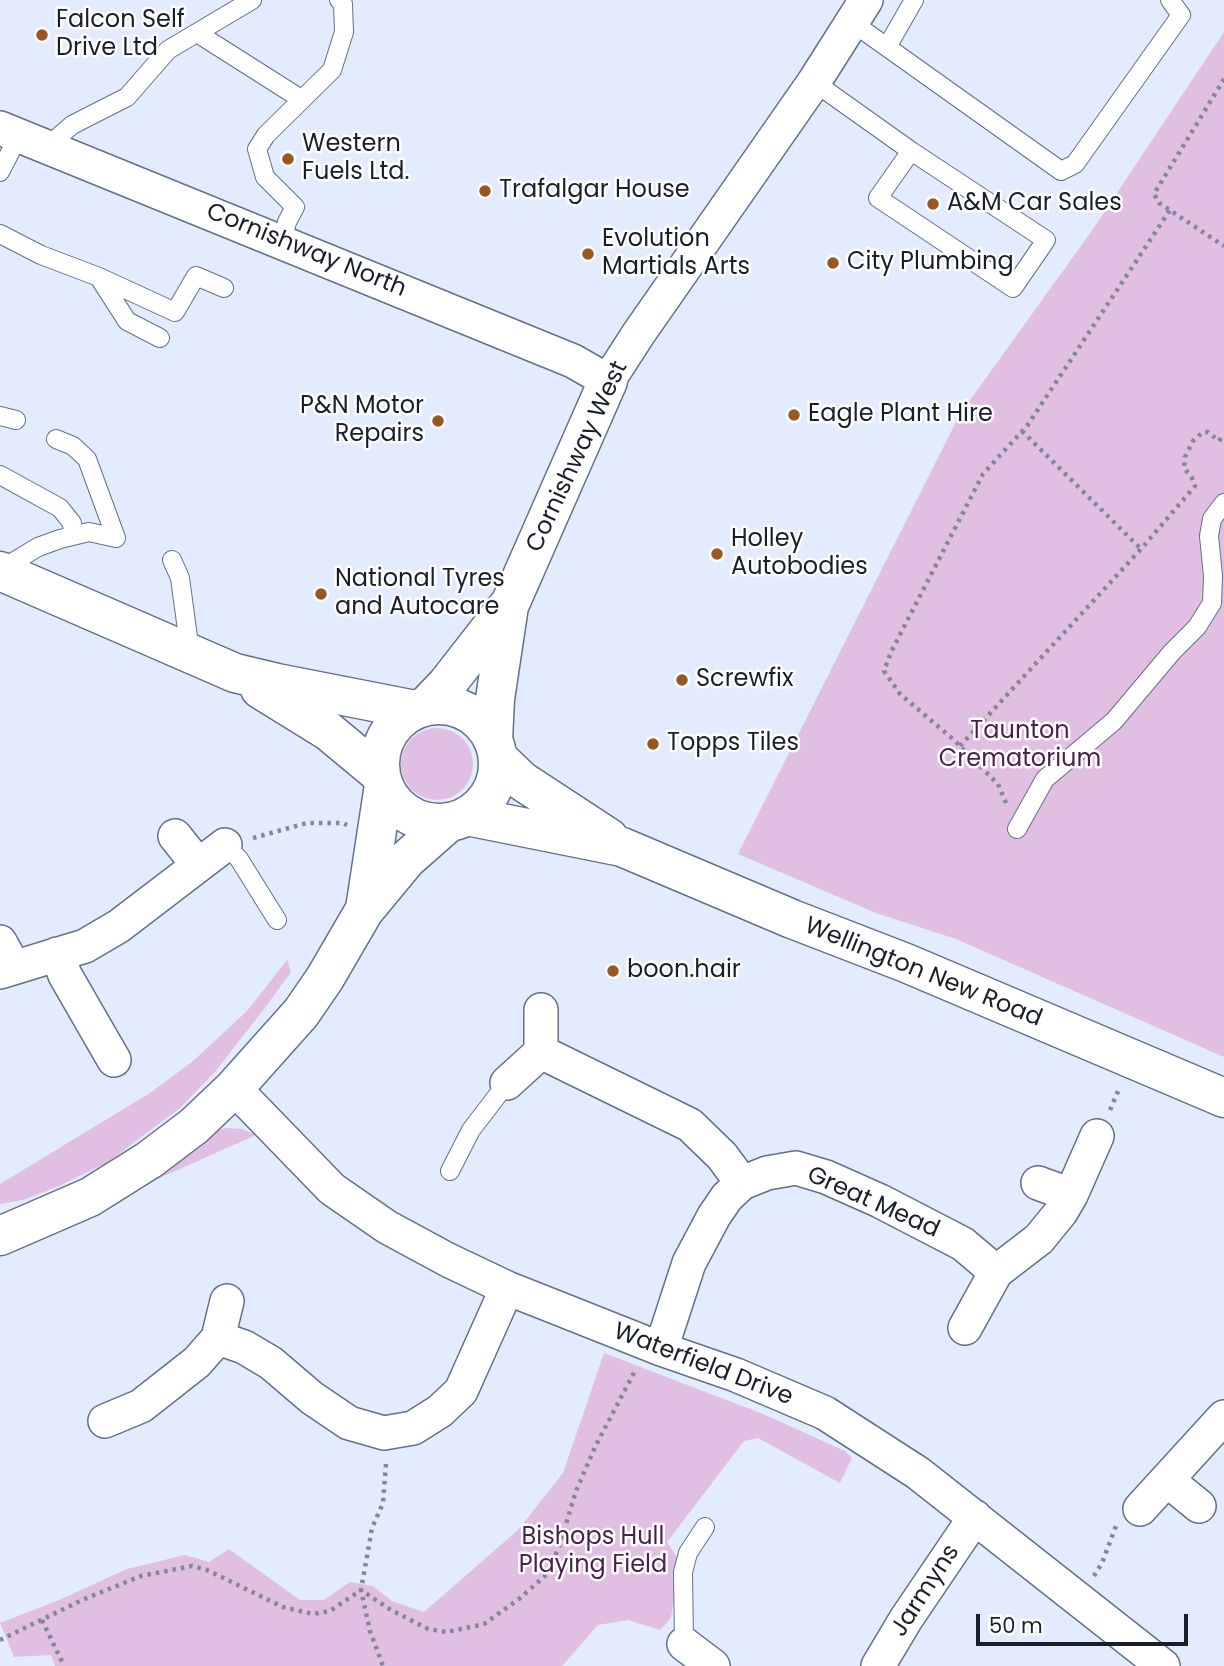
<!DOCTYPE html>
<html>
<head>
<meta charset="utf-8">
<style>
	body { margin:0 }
	#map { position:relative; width:1224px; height:1666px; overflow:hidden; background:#e2ecfe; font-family:Poppins,sans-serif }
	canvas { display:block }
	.scale { position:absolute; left:976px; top:1614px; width:212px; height:32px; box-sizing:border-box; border:4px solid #191f29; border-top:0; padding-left:9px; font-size:21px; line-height:24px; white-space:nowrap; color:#191f29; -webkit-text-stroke:5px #fff; paint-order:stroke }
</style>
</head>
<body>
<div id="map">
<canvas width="1224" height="1666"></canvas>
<div class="scale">50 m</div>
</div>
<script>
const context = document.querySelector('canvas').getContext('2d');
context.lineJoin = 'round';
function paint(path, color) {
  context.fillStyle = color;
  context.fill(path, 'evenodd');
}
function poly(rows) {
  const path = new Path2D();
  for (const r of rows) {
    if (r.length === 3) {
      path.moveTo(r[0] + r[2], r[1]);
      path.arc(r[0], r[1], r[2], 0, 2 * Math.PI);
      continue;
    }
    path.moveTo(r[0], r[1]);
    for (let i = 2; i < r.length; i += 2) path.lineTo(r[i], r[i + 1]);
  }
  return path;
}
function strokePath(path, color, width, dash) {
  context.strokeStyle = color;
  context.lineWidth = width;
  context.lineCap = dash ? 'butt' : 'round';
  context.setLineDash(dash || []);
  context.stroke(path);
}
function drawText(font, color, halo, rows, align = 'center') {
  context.font = font + ' Poppins,sans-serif';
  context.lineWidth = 5;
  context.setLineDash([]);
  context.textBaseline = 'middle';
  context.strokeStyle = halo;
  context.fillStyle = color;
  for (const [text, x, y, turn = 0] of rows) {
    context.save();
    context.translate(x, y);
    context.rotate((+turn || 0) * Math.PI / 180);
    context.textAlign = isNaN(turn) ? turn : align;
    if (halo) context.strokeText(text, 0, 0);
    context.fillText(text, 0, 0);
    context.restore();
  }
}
const green = poly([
	[1224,32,1224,1057,956,939,876,913,738,854,960,414,1091,232],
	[437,764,36],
	[287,960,291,972,264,1009,215,1072,180,1108,108,1162,59,1186,23,1200,0,1204,0,1184,150,1093,193,1061,247,1011],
	[225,1128,242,1129,256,1135,133,1190,214,1131],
	[604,1353,763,1414,845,1451,852,1458,840,1483,758,1438,744,1441,667,1542,679,1560,671,1618,660,1630,628,1620,598,1625,562,1666,55,1666,51,1655,14,1657,0,1623,59,1600,127,1569,185,1555,209,1562,229,1549,300,1600,324,1600,350,1582,373,1586,392,1601,424,1612,518,1530,563,1473]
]);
const path = poly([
	[1224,79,1154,194,1159,203,1224,246],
	[1022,431,1141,549],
	[960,746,1141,549,1195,486,1192,478,1184,468,1185,457,1193,441,1203,432,1208,432,1219,441,1224,434],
	[1006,803,998,784,954,740,900,694,884,671,891,652,983,474,1027,426,1170,210],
	[253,838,307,823,343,823,347,825],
	[1110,1110,1119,1089],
	[386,1464,383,1503,372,1528,361,1590,391,1610,428,1629,447,1632,484,1624,519,1599,547,1574,559,1547,576,1491,596,1445,636,1369],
	[1094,1576,1102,1563,1116,1526],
	[42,1620,64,1666],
	[0,1640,82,1600,141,1576,192,1566,207,1570,283,1607,313,1614,330,1611,361,1590,370,1631,383,1666]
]);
const service = poly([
	[853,23,1061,171,1075,164,1181,15,1170,0],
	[197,33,301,99],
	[887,47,914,0],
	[814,82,911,151,1046,240,1013,288,878,198,911,151],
	[48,146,72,125,127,97,168,50,252,0],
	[0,172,18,137],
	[0,234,41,255,99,277,175,312,196,276,224,288],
	[282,242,287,222,295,207,265,177,257,149,266,135,332,70,344,32,343,4,339,0],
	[100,279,127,321,160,338],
	[0,416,16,420],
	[56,439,73,446,87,459,116,538],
	[0,475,60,508,72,523,73,536],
	[172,560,180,578,190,652],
	[0,570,38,547,60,539,89,532,116,538],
	[1017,829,1045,779,1114,721,1172,652,1197,627,1212,603,1213,576,1209,536,1212,519,1224,503],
	[225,845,239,859,277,920],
	[450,1171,471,1130,507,1083],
	[684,1644,683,1572,688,1553,705,1527]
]);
const minor = poly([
	[0,128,573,361,608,381,639,333,814,82,866,0],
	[175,836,198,865],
	[0,942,14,967],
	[57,954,65,975,114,1060],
	[0,972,85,946,119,926,225,845],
	[541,1052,690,1125,722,1156,742,1183],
	[507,1083,541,1052,541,1010],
	[234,1088,332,1189,387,1227,448,1260,507,1288,661,1349,736,1375,825,1413,918,1473,1163,1666],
	[1038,1183,1071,1195],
	[996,1272,1039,1239,1061,1212,1071,1195,1097,1136],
	[227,1301,218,1338,244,1347,271,1363,312,1398,349,1423,384,1433,413,1428,440,1411,461,1391,507,1288],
	[661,1349,689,1263,714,1216,727,1197,742,1183,767,1173,796,1168,826,1177,880,1201,963,1244,996,1272,965,1328],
	[105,1421,141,1406,197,1362,218,1338],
	[1167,1480,1199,1506],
	[1140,1509,1224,1417],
	[684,1644,713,1666],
	[878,1666,906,1619,975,1517]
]);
const tertiary = poly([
	[426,706,447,684,507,607],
	[493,740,495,699,509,606,608,381]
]);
const primary = poly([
	[0,571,235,673,277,683,415,710],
	[260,689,328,731,381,775],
	[439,764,59],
	[498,758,522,781,609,838],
	[467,816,622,847,792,919,906,963,1224,1098],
	[365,909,384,785],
	[0,1236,90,1197,149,1160,194,1126,234,1088,301,1013,325,978,364,911,407,859,449,822]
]);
const markers = [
	[42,35,7,"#985822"],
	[288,159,7,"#985822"],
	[485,191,7,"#985822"],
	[933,204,7,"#985822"],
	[588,254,7,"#985822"],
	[833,263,7,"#985822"],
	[794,415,7,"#985822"],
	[438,421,7,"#985822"],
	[717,554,7,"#985822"],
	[321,594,7,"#985822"],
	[682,680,7,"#985822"],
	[653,744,7,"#985822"],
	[613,971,7,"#985822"]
];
const poiNames = [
	["Falcon Self",56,21],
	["Drive Ltd",56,49],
	["Western",302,145],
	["Fuels Ltd.",302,173],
	["Trafalgar House",499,191],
	["A&M Car Sales",947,204],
	["Evolution",602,240],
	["Martials Arts",602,268],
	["City Plumbing",847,263],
	["P&N Motor",424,407,"right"],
	["Repairs",424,435,"right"],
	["Eagle Plant Hire",808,415],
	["Holley",731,540],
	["Autobodies",731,568],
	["National Tyres",335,580],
	["and Autocare",335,608],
	["Screwfix",696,680],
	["Topps Tiles",667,744],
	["boon.hair",627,971]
];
const streetNames = [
	["Cornishway North",306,251,22],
	["Cornishway West",578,457,-65],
	["Wellington New Road",923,973,22],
	["Great Mead",873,1203,24],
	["Waterfield Drive",703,1365,21],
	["Jarmyns",926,1591,-57]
];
const parkNames = [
	["Taunton",1020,732],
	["Crematorium",1020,760],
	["Bishops Hull",593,1538],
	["Playing Field",593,1566]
];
paint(green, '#e1bfe2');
strokePath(service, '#62708a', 20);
strokePath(minor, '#62708a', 36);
strokePath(tertiary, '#62708a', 41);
strokePath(primary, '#62708a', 41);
strokePath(path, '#818997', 4.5, [3.5, 5]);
strokePath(service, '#fff', 18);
strokePath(minor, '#fff', 33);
strokePath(tertiary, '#fff', 38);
strokePath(primary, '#fff', 38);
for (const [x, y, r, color] of markers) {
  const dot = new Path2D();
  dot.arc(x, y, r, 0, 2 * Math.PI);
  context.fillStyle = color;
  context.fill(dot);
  strokePath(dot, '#fff', 2.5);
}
drawText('24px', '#191f29', '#fff', poiNames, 'left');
drawText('24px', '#191f29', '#fff', streetNames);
drawText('24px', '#4a1f4d', '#fff', parkNames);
</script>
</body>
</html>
